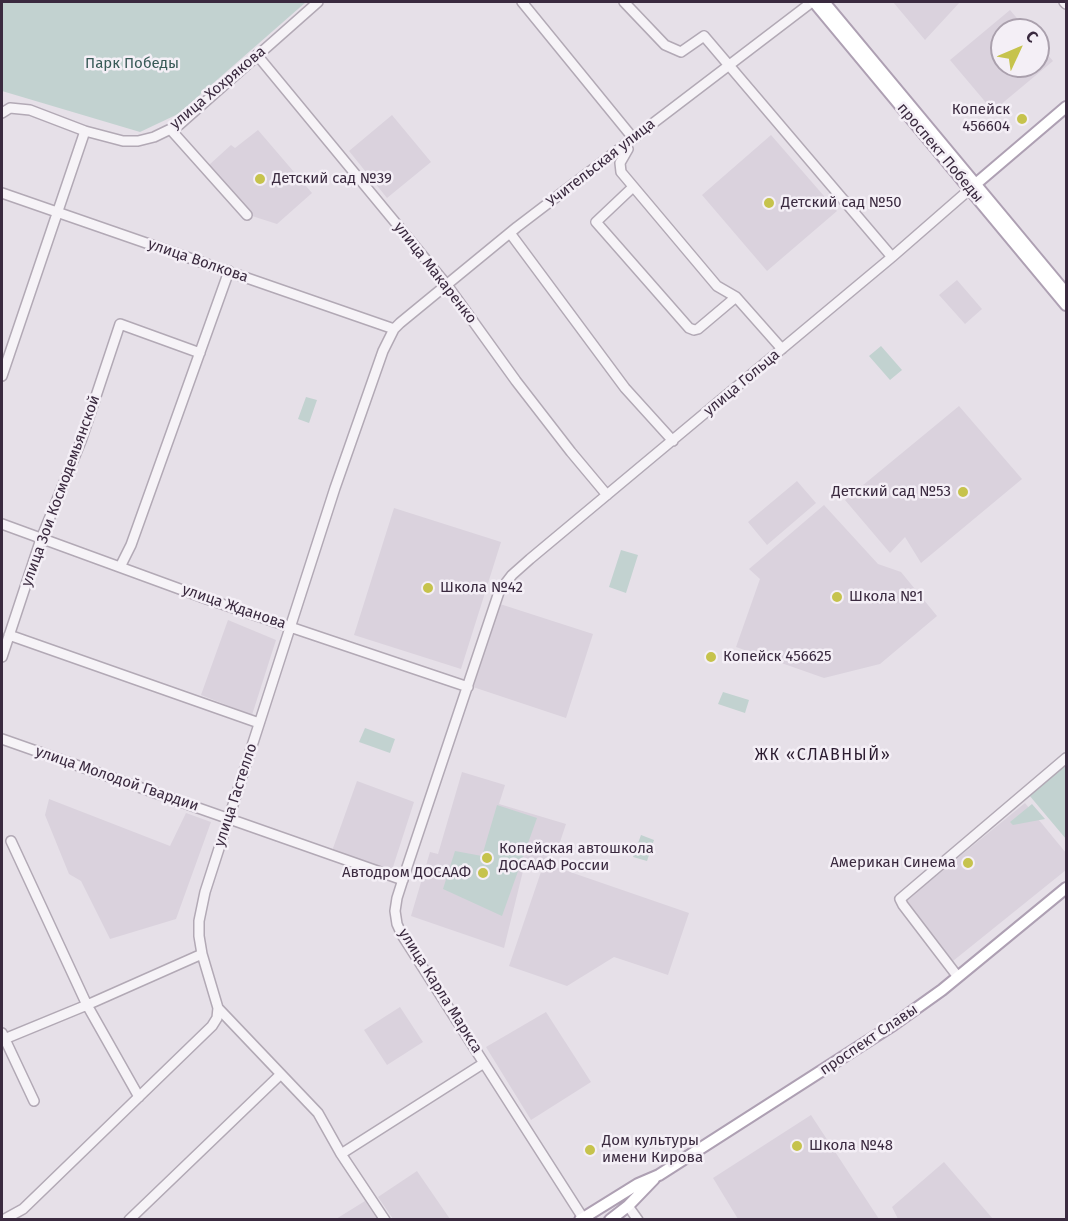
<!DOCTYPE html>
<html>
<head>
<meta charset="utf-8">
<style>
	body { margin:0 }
	#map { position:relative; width:1068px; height:1221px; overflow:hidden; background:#e6e0e8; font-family:"Fira Sans",sans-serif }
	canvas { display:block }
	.frame { position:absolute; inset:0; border:3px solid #3a2a3f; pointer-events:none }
	.north { position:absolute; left:990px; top:18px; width:60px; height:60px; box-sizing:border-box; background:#f4eff6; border:2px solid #aaa0ad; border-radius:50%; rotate:46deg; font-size:16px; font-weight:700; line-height:24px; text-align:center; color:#3a2a3f }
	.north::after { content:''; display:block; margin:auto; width:21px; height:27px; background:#c6c34c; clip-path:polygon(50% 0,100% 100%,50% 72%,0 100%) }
</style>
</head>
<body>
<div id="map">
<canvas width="1068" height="1221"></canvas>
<div class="frame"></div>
<div class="north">С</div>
</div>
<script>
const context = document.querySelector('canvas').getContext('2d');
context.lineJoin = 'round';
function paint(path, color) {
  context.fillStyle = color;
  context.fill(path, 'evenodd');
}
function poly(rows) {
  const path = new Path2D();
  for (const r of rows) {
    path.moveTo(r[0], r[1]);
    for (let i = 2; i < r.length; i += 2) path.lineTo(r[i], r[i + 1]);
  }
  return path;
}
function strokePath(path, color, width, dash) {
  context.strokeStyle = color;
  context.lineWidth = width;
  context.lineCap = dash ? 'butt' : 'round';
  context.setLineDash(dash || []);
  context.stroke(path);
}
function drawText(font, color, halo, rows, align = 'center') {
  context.font = font + ' "Fira Sans",sans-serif';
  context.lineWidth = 5;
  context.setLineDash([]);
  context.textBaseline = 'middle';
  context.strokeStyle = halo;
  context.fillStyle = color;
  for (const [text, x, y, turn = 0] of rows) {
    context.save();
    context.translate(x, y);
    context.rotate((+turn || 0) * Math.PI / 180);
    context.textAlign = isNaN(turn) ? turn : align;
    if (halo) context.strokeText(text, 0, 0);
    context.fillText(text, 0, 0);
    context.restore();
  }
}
const built = poly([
	[893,2,960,2,925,40],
	[1010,10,1027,30,1002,30,1002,66,1038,66,1038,43,1053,61,993,111,950,60],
	[392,115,431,162,387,198,349,151],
	[258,130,312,193,277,224,252,216,209,165,231,145,235,148],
	[771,135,837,211,767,271,702,195],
	[957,280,982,309,965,324,939,295],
	[959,406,1022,479,921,563,905,537,890,553,845,500],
	[797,481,816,503,767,545,748,522],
	[824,505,878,564,901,572,937,616,880,664,824,678,736,647,760,579,749,569],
	[394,508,501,542,461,669,354,635],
	[500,604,593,634,566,718,473,687],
	[228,620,276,640,252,715,201,695],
	[462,772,505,785,499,804,566,824,560,842,542,862,524,867,504,948,411,916,430,852,438,854],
	[357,781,414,802,392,870,332,851],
	[49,799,170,846,186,813,211,822,176,919,110,939,81,881,69,874,45,815],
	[1025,803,1066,853,1066,870,953,961,905,901],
	[544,863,689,913,668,975,614,957,567,986,509,966],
	[400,1007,423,1042,387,1065,364,1030],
	[546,1012,591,1082,531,1120,486,1047],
	[811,1115,879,1219,738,1219,713,1178],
	[944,1162,993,1219,898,1219,892,1207],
	[417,1171,450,1219,393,1219,378,1197],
	[365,1201,377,1219,336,1219]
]);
const green = poly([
	[2,2,306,2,178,114,140,132,2,91],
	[881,346,902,370,890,380,869,356],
	[306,397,317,400,309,423,298,419],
	[621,550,638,555,626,593,609,587],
	[723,692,749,700,745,713,718,704],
	[365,728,395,739,390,753,359,742],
	[1066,764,1066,839,1029,795],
	[1032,804,1045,819,1013,825,1010,822],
	[497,805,537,818,502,916,443,889,455,851,482,856],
	[641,835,654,840,647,861,633,857]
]);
const minor = poly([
	[522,2,633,138],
	[624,2,665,45,681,52,704,36,892,257],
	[1064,2,1066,4],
	[257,55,447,285,516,381,571,452,607,495],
	[2,113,10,108,30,110,85,131,123,141,138,141,154,137,179,125,318,2],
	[171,130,247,215],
	[625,144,628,149,620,163,621,172,717,286,736,297,782,349],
	[633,187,596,222,689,328,694,330,698,329,736,297],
	[2,193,394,329],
	[510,233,625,388,673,441],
	[2,376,85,131],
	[2,524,207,599,468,687],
	[120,567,131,545,229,271],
	[9,635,259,723],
	[2,657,41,539,81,441,120,324,200,353],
	[2,739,403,880],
	[11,841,87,1005,139,1097],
	[958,977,903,905,900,899,1066,758],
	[2,1033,34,1101],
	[2,1040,87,1005,202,954],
	[341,1154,484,1063],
	[628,1206,638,1220],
	[583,1218,402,935,397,924,395,911,397,898,405,873,499,592,512,575,530,559,892,257,970,189],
	[3,1220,23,1209,212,1026,217,1018,218,1008],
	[129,1220,281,1074],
	[385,1220,341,1154,318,1113,218,1008,202,954,199,936,199,921,205,892,335,488,383,351,394,329,400,323,517,227,812,2]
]);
const major = poly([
	[814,2,1066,305],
	[824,2,1066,293],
	[971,188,1066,107],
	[580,1220,638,1184,659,1175,893,1025,942,990,1066,888],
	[610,1220,628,1206,654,1179]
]);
const markers = [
	[1022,119,6,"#c6c34c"],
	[260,179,6,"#c6c34c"],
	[769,203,6,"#c6c34c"],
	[963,492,6,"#c6c34c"],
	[428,588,6,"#c6c34c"],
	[837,597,6,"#c6c34c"],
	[711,657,6,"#c6c34c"],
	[487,858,6,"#c6c34c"],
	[968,863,6,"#c6c34c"],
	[483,873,6,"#c6c34c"],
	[797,1146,6,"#c6c34c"],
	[590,1150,6,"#c6c34c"]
];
const parkNames = [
	["Парк Победы",132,64]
];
const streetNames = [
	["улица Хохрякова",218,88,-40],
	["проспект Победы",940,153,50],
	["Учительская улица",601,163,-38],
	["улица Волкова",198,261,19],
	["улица Макаренко",435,273,52],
	["улица Гольца",742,383,-40],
	["улица Зои Космодемьянской",61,491,-70],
	["улица Жданова",234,607,19],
	["улица Молодой Гвардии",117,779,19],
	["улица Гастелло",236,795,-72],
	["улица Карла Маркса",440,991,58],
	["проспект Славы",869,1040,-34]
];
const poiNames = [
	["Копейск",1010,110,"right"],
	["456604",1010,127,"right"],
	["Детский сад №39",272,179],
	["Детский сад №50",781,203],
	["Детский сад №53",951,492,"right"],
	["Школа №42",440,588],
	["Школа №1",849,597],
	["Копейск 456625",723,657],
	["Копейская автошкола",499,849],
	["ДОСААФ России",499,866],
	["Американ Синема",956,863,"right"],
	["Автодром ДОСААФ",471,873,"right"],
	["Дом культуры",602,1141],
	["имени Кирова",602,1158],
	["Школа №48",809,1146]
];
const neighbourhoodNames = [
	["ЖК «СЛАВНЫЙ»",823,756]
];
paint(built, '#dad2dd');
paint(green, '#c2d2d0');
strokePath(minor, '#b2a9b5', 12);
strokePath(major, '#aea0b3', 14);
strokePath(minor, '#f6f3f7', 9);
strokePath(major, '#fff', 10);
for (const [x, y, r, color] of markers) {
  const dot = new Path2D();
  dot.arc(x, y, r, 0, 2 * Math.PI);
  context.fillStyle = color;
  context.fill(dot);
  strokePath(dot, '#f4eff6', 2);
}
drawText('15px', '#385a57', '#f4eff6', parkNames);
drawText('15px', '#3a2a3f', '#f4eff6', streetNames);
drawText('15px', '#3a2a3f', '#f4eff6', poiNames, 'left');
context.letterSpacing = '1.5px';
drawText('16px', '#2b1c30', '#f4eff6', neighbourhoodNames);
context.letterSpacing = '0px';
</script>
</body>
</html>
